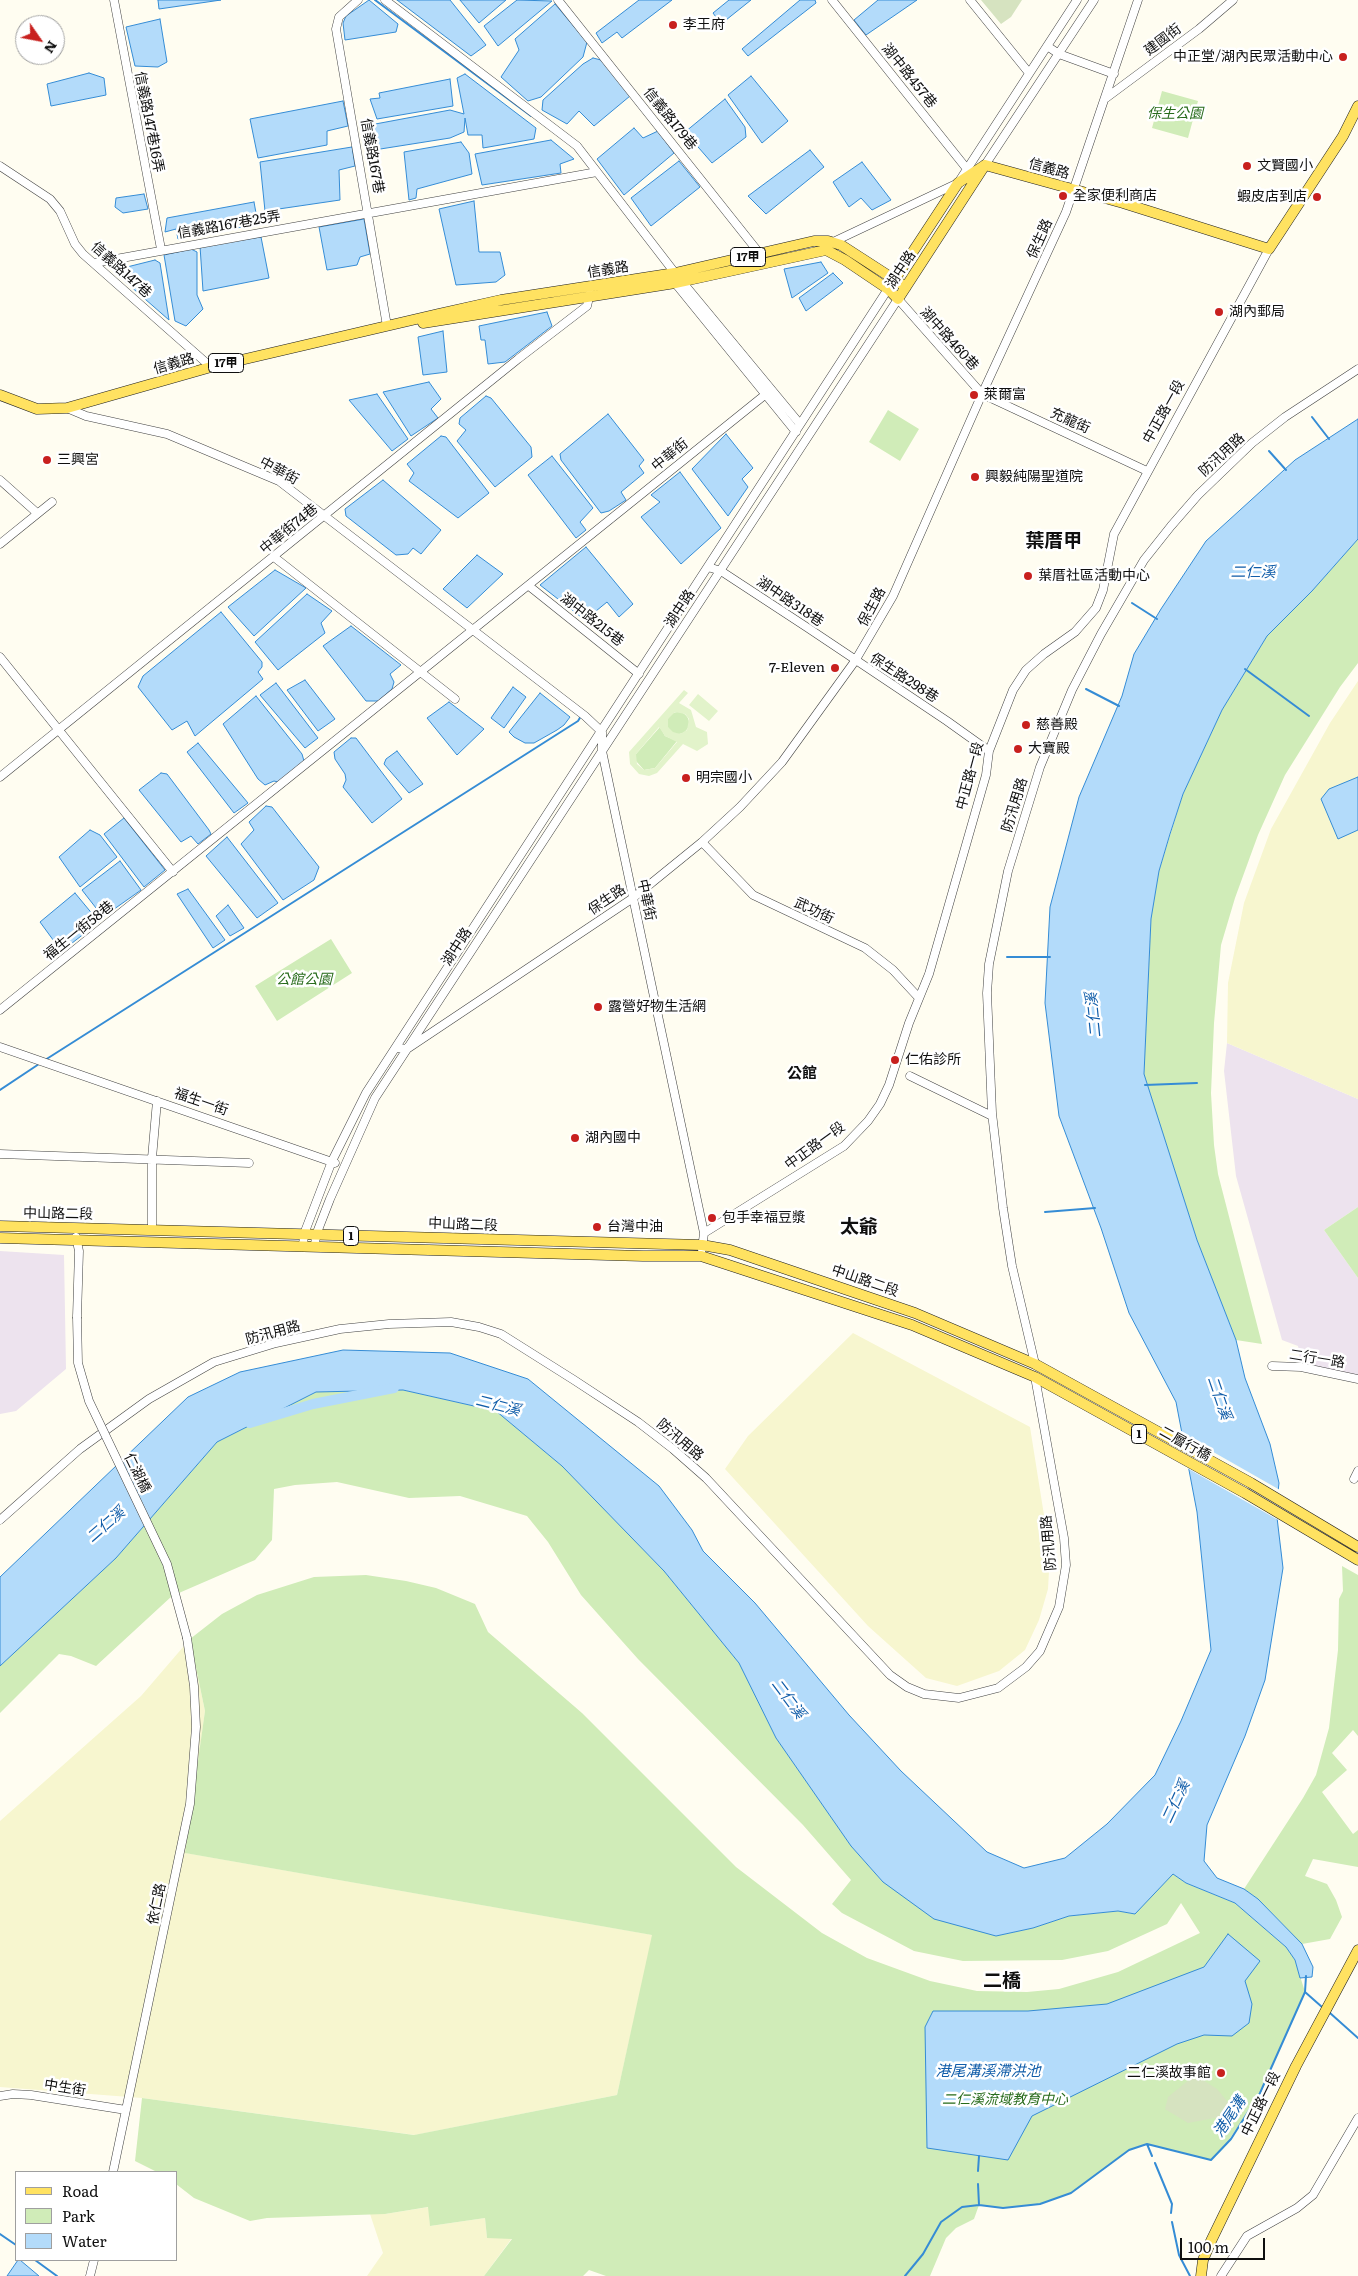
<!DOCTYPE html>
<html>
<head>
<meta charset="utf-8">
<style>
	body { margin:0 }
	#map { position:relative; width:1358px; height:2276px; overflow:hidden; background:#fffdf1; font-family:Literata,serif }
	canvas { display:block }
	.legend { position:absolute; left:15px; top:2171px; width:162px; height:90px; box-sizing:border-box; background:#fff; border:1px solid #9f9f9f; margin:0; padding:6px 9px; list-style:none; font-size:15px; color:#0f0f0f }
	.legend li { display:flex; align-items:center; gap:10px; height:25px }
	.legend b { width:25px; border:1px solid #9f9f9f }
	.north { position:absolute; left:15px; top:15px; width:50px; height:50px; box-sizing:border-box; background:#fff; border:1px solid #9f9f9f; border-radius:50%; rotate:123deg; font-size:14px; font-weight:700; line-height:20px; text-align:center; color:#0f0f0f }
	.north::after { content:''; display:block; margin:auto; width:18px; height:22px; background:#c8201e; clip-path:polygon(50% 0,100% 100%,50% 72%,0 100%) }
	.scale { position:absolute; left:1180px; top:2238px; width:85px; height:22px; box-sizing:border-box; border:2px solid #0f0f0f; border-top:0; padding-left:6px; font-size:15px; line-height:18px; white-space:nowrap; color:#0f0f0f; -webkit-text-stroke:4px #fff; paint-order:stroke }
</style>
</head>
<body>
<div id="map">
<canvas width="1358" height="2276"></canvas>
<ul class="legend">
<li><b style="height:6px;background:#ffe261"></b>Road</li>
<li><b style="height:14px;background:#d0ecb8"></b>Park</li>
<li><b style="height:14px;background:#b3dbfa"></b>Water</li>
</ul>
<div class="north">N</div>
<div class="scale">100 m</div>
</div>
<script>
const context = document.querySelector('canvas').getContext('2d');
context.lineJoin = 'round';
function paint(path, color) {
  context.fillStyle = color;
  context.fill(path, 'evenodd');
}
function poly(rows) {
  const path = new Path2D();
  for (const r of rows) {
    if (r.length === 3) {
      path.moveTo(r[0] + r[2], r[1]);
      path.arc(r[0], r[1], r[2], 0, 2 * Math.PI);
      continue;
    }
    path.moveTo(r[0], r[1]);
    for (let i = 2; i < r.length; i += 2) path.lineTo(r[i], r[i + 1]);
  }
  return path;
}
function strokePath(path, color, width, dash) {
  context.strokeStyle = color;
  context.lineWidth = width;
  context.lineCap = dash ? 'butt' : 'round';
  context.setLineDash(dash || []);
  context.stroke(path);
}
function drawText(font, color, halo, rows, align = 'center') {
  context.font = font + ' Literata,"Noto Sans TC",serif';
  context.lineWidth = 5;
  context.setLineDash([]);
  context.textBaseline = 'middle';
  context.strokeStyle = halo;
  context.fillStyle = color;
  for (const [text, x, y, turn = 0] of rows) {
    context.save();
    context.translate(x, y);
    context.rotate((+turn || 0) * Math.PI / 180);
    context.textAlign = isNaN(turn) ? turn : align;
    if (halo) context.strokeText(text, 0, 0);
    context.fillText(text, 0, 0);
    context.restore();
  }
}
const industrial = poly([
	[1227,1043,1358,1099,1358,1207,1324,1230,1358,1278,1358,1380,1301,1367,1298,1346,1282,1340,1236,1176,1224,1071],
	[0,1251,64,1255,66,1369,16,1411,0,1414]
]);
const farmland = poly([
	[1358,681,1358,1099,1227,1043,1228,983,1244,903,1271,829,1330,723],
	[853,1333,1030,1427,1050,1553,1048,1589,1039,1620,1025,1650,999,1671,957,1686,926,1678,868,1626,725,1469,748,1436],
	[190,1639,205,1711,186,1853,653,1935,617,2095,415,2135,142,2098,0,2087,0,1821,141,1696],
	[429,2207,430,2226,485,2218,487,2238,512,2238,484,2276,367,2276,383,2253,370,2214,385,2214]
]);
const green = poly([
	[1162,91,1198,101,1188,138,1152,128],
	[888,410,919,429,900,461,869,442],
	[1358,539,1358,663,1340,687,1285,775,1258,835,1235,898,1221,945,1214,1023,1211,1093,1214,1145,1218,1174,1262,1344,1236,1340,1197,1240,1144,1075,1151,919,1159,871,1183,794,1222,710,1267,636,1312,591],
	[678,723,11],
	[660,727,665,736,677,741,655,768,644,770,636,761,636,754],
	[331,939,352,973,277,1021,255,986],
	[1358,1207,1358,1278,1324,1230],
	[403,1390,496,1411,562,1466,664,1571,739,1663,776,1738,851,1846,883,1882,996,1936,1033,1928,1069,1916,1118,1911,1134,1914,1173,1874,1186,1883,1235,1903,1286,1947,1295,1960,1305,1992,1260,2093,1223,2149,1211,2160,1147,2144,1129,2150,1071,2193,1040,2204,1003,2208,979,2205,974,2219,956,2228,946,2238,930,2276,606,2276,589,2270,583,2276,484,2276,512,2239,487,2238,485,2218,430,2226,428,2207,385,2214,267,2218,250,2221,194,2198,176,2184,176,2172,157,2172,135,2161,142,2098,414,2135,617,2095,652,1935,185,1853,205,1711,190,1639,222,1614,257,1595,314,1577,366,1575,406,1581,436,1588,475,1604,488,1632,582,1713,736,1867,822,1933,867,1958,930,1981,977,1991,1027,1992,1059,1989,1118,1972,1200,1933,1181,1903,1167,1924,1108,1951,1062,1960,963,1961,914,1951,842,1913,832,1904,851,1880,803,1825,638,1659,581,1595,548,1542,527,1516,460,1496,409,1498,337,1482,295,1485,274,1489,272,1540,255,1560,172,1596,96,1666,71,1656,59,1654,0,1713,0,1666,116,1558,217,1442,316,1392],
	[1342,1566,1358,1575,1358,1736,1353,1730,1332,1753,1347,1770,1322,1792,1353,1834,1358,1830,1358,1867,1313,1859,1305,1876,1327,1884,1336,1900,1342,1917,1330,1939,1302,1944,1258,1899,1244,1889,1303,1798,1316,1775,1329,1728,1338,1650,1339,1599,1343,1591]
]);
const cemetery = poly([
	[981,0,1022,0,1011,17,1001,24],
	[1195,2075,1217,2089,1231,2106,1225,2116,1188,2123,1165,2109,1168,2097]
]);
const pitch = poly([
	[684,690,688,693,679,703,691,710,696,727,707,732,708,744,697,751,683,744,657,773,649,776,639,774,630,764,629,752],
	[675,712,685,714,689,719,687,730,680,734,673,732,668,727,668,719],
	[659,727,665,736,677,742,655,768,644,770,637,764,636,754],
	[698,694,718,711,709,721,689,705]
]);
const water = poly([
	[158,0,221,0,159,9,158,0],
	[369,0,398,24,396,32,345,40,343,23,346,16,369,0],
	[397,0,450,0,486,45,471,56,397,0],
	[460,0,506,0,479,23,460,0],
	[517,0,552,1,498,46,484,26,517,0],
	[639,0,672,0,622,38,617,32,602,43,596,33,639,0],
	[729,0,751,0,721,24,713,13,729,0],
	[800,0,815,0,816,3,748,56,742,49,800,0],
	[878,0,917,0,866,35,854,20,878,0],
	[555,4,587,42,583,57,541,97,528,101,501,77,519,50,515,39,555,4],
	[160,19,167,62,158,67,135,66,126,27,160,19],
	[593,58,601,60,630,96,594,126,579,111,567,124,542,110,543,100,583,64,593,58],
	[89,73,104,78,106,95,51,106,47,84,89,73],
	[465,74,536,128,534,139,483,148,482,135,468,135,465,118,464,132,450,138,374,150,370,125,450,110,464,114,457,78,465,74],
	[751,76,788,121,762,143,728,95,751,76],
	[450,79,453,106,377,119,370,99,380,98,379,93,450,79],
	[725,99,745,127,746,137,712,163,685,132,725,99],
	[343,101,348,126,327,131,327,145,258,158,250,119,343,101],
	[634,128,643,138,658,131,674,153,624,195,597,159,634,128],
	[551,140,574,159,560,164,561,173,482,185,475,154,551,140],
	[461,142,469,153,472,174,417,189,416,198,409,200,404,152,461,142],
	[352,147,355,166,339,170,340,200,265,211,260,162,352,147],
	[810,150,824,167,766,214,748,196,810,150],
	[679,161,700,187,651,226,631,198,679,161],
	[862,162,891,200,872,210,861,198,849,207,833,182,862,162],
	[144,194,148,209,123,213,115,207,116,198,144,194],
	[474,201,479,252,500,252,505,275,496,282,456,285,439,209,474,201],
	[254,202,258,224,178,239,176,229,165,232,167,218,254,202],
	[364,219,370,254,360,257,357,265,327,270,319,227,364,219],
	[261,237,269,278,203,291,200,246,261,237],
	[191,249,197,252,197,295,203,309,186,326,175,321,164,255,191,249],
	[155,260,160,263,169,320,121,278,123,268,155,260],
	[821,262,828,273,792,298,784,269,821,262],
	[833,273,843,283,806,311,799,298,833,273],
	[547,312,552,326,505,362,488,364,485,340,481,340,479,326,547,312],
	[443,331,447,372,423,375,418,337,443,331],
	[429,382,441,399,431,409,438,418,411,436,383,392,429,382],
	[377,394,408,439,392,451,349,400,377,394],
	[486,396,491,398,531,447,532,457,495,487,457,441,466,430,459,424,460,418,486,396],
	[608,414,644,460,639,466,644,473,621,492,626,500,609,511,601,513,561,460,560,454,608,414],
	[1358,419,1358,539,1312,591,1267,636,1222,710,1183,794,1170,834,1159,871,1151,919,1144,1074,1197,1240,1236,1340,1245,1378,1270,1444,1279,1483,1276,1509,1283,1568,1265,1680,1245,1736,1207,1825,1204,1861,1217,1878,1244,1889,1258,1899,1302,1944,1313,1967,1312,1977,1300,1978,1295,1960,1286,1947,1235,1903,1186,1883,1173,1874,1135,1914,1118,1911,1069,1916,1033,1928,996,1936,934,1919,883,1882,851,1846,776,1738,739,1663,664,1571,562,1466,496,1411,403,1390,316,1392,217,1442,116,1558,0,1666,0,1577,188,1397,240,1372,343,1350,450,1353,528,1379,659,1486,692,1530,703,1551,755,1603,849,1715,901,1771,987,1852,1024,1868,1065,1858,1107,1824,1155,1775,1181,1721,1211,1650,1197,1512,1176,1402,1129,1313,1101,1228,1059,1116,1045,1003,1050,907,1079,797,1122,696,1134,654,1161,609,1206,541,1295,460,1358,419],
	[726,434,753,468,742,479,748,487,728,516,692,469,726,434],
	[441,436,446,437,489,493,458,518,409,481,414,473,407,464,441,436],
	[552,456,593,508,580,522,586,530,576,538,528,475,552,456],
	[680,472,721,528,681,564,641,517,660,502,651,495,680,472],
	[383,480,441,530,421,554,413,548,408,554,396,555,346,516,345,509,383,480],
	[586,547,633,604,619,617,607,602,585,620,540,585,586,547],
	[477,555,503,574,467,608,443,589,477,555],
	[275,570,306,588,254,636,228,607,275,570],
	[307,594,332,611,321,623,325,633,278,670,255,642,307,594],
	[221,612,262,662,262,667,258,672,263,679,195,736,187,721,172,730,138,687,143,676,221,612],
	[351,626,401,665,390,674,394,682,392,689,378,701,366,701,323,646,351,626],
	[305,680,335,719,318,731,287,690,305,680],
	[276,683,318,738,305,748,260,695,276,683],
	[513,687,526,697,504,728,491,718,513,687],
	[540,693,570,717,564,725,557,730,534,743,525,743,514,737,509,732,540,693],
	[256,696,302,754,304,761,278,782,274,781,265,785,258,779,223,724,256,696],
	[449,702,484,729,457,755,427,718,449,702],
	[351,738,356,738,402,799,372,823,343,787,346,780,345,774,335,759,334,752,351,738],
	[198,743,248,803,234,813,187,752,198,743],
	[397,751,423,784,409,793,384,764,386,759,397,751],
	[161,773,167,774,209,830,211,834,198,844,191,836,181,842,139,790,161,773],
	[1358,777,1358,830,1338,839,1321,799,1329,789,1358,777],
	[266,806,272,807,319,867,314,880,283,900,241,844,254,830,249,822,266,806],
	[124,818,165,870,144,887,104,834,124,818],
	[90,830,100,835,117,857,80,887,59,857,90,830],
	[227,837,278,903,257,918,206,856,227,837],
	[120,861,141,890,103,917,82,890,120,861],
	[188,889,225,940,213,948,177,894,188,889],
	[75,893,99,922,67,947,59,948,40,922,75,893],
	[228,905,244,928,230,936,216,916,228,905],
	[1228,1934,1260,1961,1245,1981,1252,2004,1249,2023,1232,2036,1204,2035,1177,2044,1032,2116,1008,2160,927,2148,925,2027,933,2011,1028,2011,1107,2004,1204,1967,1228,1934],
	[18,2260,20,2260,39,2276,7,2276,18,2260]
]);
const pier = poly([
	[1180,1433,1280,1490,1278,1509,1280,1521,1187,1468]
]);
const stream = poly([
	[375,0,531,116],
	[1312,417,1329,439],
	[1269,451,1286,470],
	[1132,603,1157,619],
	[1245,669,1309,716],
	[1086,689,1119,706],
	[1007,957,1050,957],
	[45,1060,578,721,581,716],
	[1145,1085,1197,1083],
	[0,1090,39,1064],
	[1045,1212,1095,1208],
	[1305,1992,1322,2007],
	[1330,2013,1358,2038],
	[1147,2144,1152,2156],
	[1155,2163,1172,2204,1171,2213],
	[978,2171,979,2156],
	[978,2184,979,2205],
	[1172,2222,1179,2255,1190,2276],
	[0,2234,16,2245],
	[35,2260,57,2276],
	[905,2276,923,2254,941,2222,962,2207,979,2205,1003,2208,1040,2204,1071,2193,1129,2150,1147,2144,1211,2160,1231,2139,1260,2093,1305,1992,1306,1976]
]);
const river = poly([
	[250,1423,313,1404,394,1388]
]);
const minor = poly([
	[114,0,161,249],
	[358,0,339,17,336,29,387,326],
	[385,0,577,146,675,273,800,424],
	[558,0,760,254],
	[832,0,967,169],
	[970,0,1029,73],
	[1047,46,1059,54,1114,74],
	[1106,98,1199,29,1233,0],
	[985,165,1094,0],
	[0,166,50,199,60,211,75,244,83,254,211,367],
	[833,242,958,183,1077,0],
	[94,263,597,172],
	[675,283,796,432],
	[67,408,86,416,167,434,279,481,585,716,602,732,602,751,704,1233],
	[0,480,37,513],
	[0,544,52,502],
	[274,557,455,699],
	[708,567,721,571,808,628,947,721,989,751],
	[529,586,639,674],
	[0,657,173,872],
	[0,777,518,359,587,306,590,293],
	[702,842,753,895,865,948,893,970,919,998],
	[0,1010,766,394],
	[0,1047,335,1163],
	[397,1048,407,1049,633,898,702,842,740,807,782,762,855,661,893,596,982,394,1066,212,1138,0],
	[910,1076,992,1116],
	[0,1154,249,1163],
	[152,1230,152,1158,157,1101],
	[76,1237,79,1251,77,1317],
	[303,1246,304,1234,332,1161,366,1093,888,289],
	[315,1246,316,1235,330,1199,375,1098,898,299,982,394,1147,471],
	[702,1249,704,1233,844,1146,868,1121,880,1104,889,1085,909,1023,929,974,986,775,989,751,1013,690,1026,670,1044,654,1075,632,1096,608,1103,590,1114,534,1269,249],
	[1035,1364,1012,1266,1003,1208,992,1113,987,993,989,964,1008,871,1040,767,1072,690,1101,634,1144,560,1171,526,1198,495,1252,443,1285,417,1358,369],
	[1272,1366,1301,1367,1358,1379],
	[1354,1479,1358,1471],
	[0,1520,80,1449,149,1399,214,1362,276,1343,340,1329,389,1324,451,1322,479,1327,501,1334,574,1380,638,1422,673,1449,706,1478,890,1675,907,1687,924,1694,959,1698,998,1688,1026,1667,1040,1651,1059,1607,1066,1565,1064,1538,1035,1377],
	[0,2096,13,2094,31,2095,126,2110],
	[113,2172,190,1804,196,1727,194,1686,187,1638],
	[90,2276,94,2260],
	[1221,2276,1247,2236,1297,2208,1313,2195,1358,2118]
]);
const major = poly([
	[891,285,958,183,985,165,1123,203,1269,249,1343,136,1358,106],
	[423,323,675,283,826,250,845,260,888,289,898,299,985,165],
	[0,395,37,409,67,408,211,367,438,314,501,300,675,273,814,241,828,241,841,245,906,287],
	[0,1226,702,1245,730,1250,915,1313,1035,1364,1251,1483,1358,1547],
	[0,1238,643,1256,701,1256,912,1325,1035,1377,1245,1493,1358,1560],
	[1201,2276,1203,2260,1211,2241,1296,2066,1358,1950]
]);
const minorBridge = poly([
	[77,1317,78,1363,89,1401,167,1564,187,1638]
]);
const markers = [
	[673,25,5,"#c8201e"],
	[1343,57,5,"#c8201e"],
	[1247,166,5,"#c8201e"],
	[1063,196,5,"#c8201e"],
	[1317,197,5,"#c8201e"],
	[1219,312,5,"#c8201e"],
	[974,395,5,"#c8201e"],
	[47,460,5,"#c8201e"],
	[975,477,5,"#c8201e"],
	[1028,576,5,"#c8201e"],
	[835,668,5,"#c8201e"],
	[1026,725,5,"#c8201e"],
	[1018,749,5,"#c8201e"],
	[686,778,5,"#c8201e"],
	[598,1007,5,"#c8201e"],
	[895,1060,5,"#c8201e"],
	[575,1138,5,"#c8201e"],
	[712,1218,5,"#c8201e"],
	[597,1227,5,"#c8201e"],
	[1221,2073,5,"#c8201e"]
];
const shields = [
	[748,257,35],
	[226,363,35],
	[351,1236,15],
	[1139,1434,15]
];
const shieldNames = [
	["17甲",748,257],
	["17甲",226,363],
	["1",351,1236],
	["1",1139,1434]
];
const poiNames = [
	["李王府",683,25],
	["中正堂/湖內民眾活動中心",1333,57,"right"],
	["文賢國小",1257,166],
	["全家便利商店",1073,196],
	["蝦皮店到店",1307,197,"right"],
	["湖內郵局",1229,312],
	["萊爾富",984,395],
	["三興宮",57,460],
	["興毅純陽聖道院",985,477],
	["葉厝社區活動中心",1038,576],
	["7-Eleven",825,668,"right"],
	["慈善殿",1036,725],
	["大寶殿",1028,749],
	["明宗國小",696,778],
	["露營好物生活網",608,1007],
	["仁佑診所",905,1060],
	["湖內國中",585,1138],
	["包手幸福豆漿",722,1218],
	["台灣中油",607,1227],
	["二仁溪故事館",1211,2073,"right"]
];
const streetNames = [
	["建國街",1163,40,-37],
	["湖中路457巷",909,76,51],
	["信義路179巷",670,119,51],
	["信義路147巷16弄",149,122,79],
	["信義路167巷",372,156,80],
	["信義路",1049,169,16],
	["信義路167巷25弄",229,225,-10],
	["保生路",1040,239,-66],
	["信義路147巷",121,270,42],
	["信義路",608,270,-9],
	["湖中路",901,270,-57],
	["湖中路460巷",949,339,48],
	["信義路",174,364,-16],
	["中正路一段",1164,412,-61],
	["充龍街",1070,421,24],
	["中華街",670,455,-39],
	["防汛用路",1222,455,-43],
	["中華街",279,471,28],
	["中華街74巷",289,529,-39],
	["湖中路318巷",790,602,34],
	["保生路",872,607,-62],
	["湖中路",680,609,-57],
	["湖中路215巷",592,620,38],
	["保生路298巷",904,678,33],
	["中正路一段",970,776,-75],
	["防汛用路",1015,805,-73],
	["保生路",607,900,-34],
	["中華街",646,900,78],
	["武功街",814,911,25],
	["福生一街58巷",79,931,-39],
	["湖中路",457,947,-57],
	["福生一街",201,1102,19],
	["中正路一段",815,1146,-36],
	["中山路二段",58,1214,1],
	["中山路二段",463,1225,2],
	["中山路二段",865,1281,19],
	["防汛用路",273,1333,-15],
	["二行一路",1317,1359,9],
	["防汛用路",680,1440,40],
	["二層行橋",1185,1444,29],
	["仁湖橋",137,1473,64],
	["防汛用路",1049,1543,-95],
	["依仁路",157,1904,-78],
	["中生街",65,2088,9],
	["中正路一段",1261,2104,-64]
];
const parkNames = [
	["保生公園",1175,114],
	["公館公園",304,980],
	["二仁溪流域教育中心",1005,2100]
];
const waterNames = [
	["二仁溪",1253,573],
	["二仁溪",1094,1015,-96],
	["二仁溪",1219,1398,71],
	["二仁溪",498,1406,14],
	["二仁溪",106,1525,-41],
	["二仁溪",788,1699,53],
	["二仁溪",1176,1802,-65],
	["港尾溝溪滯洪池",988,2072],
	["港尾溝",1230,2117,-56]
];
const neighbourhoodNames = [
	["公館",802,1074]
];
const districtNames = [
	["葉厝甲",1054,541],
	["太爺",859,1227],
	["二橋",1002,1981]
];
paint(industrial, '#ede3ee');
paint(farmland, '#f7f6cf');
paint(green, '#d0ecb8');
paint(cemetery, '#d6e3c0');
paint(pitch, '#e2f3ca');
paint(water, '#b3dbfa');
strokePath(water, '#358cd5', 1);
paint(pier, '#fffdf1');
strokePath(stream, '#358cd5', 2);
strokePath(river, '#b3dbfa', 10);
strokePath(minor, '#424242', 9);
strokePath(major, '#202020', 11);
strokePath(minor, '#fff', 8);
strokePath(major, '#ffe261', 10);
strokePath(minorBridge, '#424242', 9, []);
strokePath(minorBridge, '#fff', 8);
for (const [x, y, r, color] of markers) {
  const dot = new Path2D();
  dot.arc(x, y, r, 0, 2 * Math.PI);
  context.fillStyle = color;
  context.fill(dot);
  strokePath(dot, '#fff', 2);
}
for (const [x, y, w] of shields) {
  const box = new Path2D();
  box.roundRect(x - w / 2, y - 9.5, w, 19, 4);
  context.fillStyle = '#fff';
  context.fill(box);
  strokePath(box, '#0f0f0f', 1);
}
drawText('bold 12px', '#0f0f0f', null, shieldNames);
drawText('14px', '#0f0f0f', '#fff', poiNames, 'left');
drawText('14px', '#0f0f0f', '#fff', streetNames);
drawText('italic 14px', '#276b1b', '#fff', parkNames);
drawText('italic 15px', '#105da9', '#fff', waterNames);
drawText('bold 15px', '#0f0f0f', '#fff', neighbourhoodNames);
drawText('bold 19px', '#0f0f0f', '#fff', districtNames);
</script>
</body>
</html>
